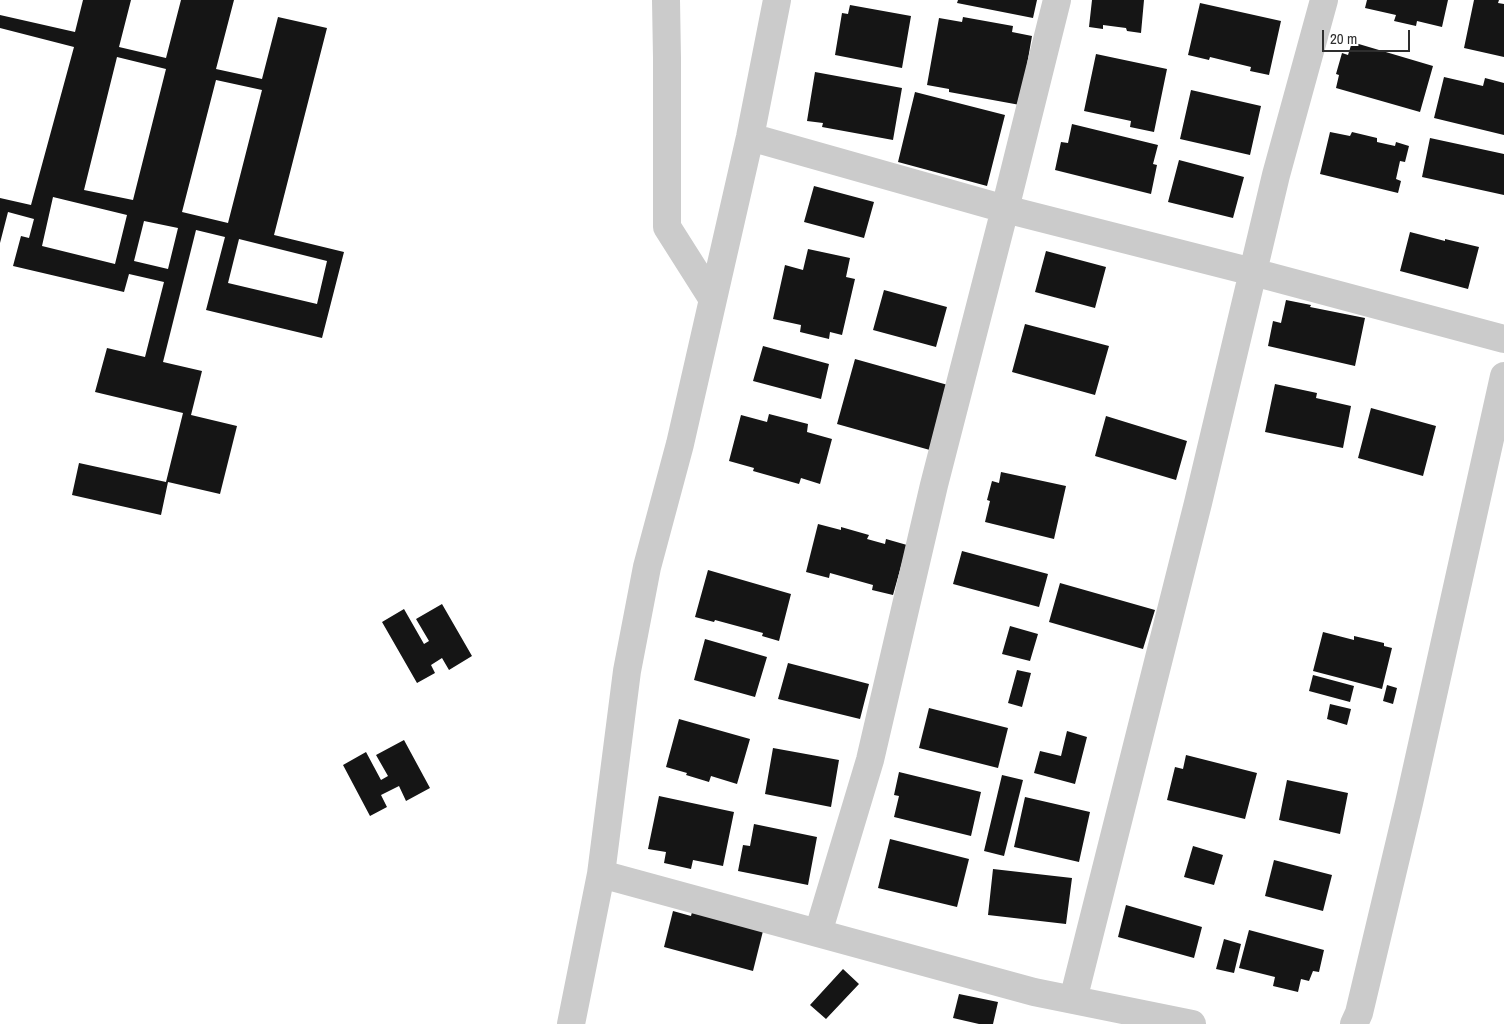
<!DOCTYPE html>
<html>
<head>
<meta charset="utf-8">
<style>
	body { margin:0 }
	#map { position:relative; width:1504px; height:1024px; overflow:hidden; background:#fff; font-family:"Archivo Narrow",sans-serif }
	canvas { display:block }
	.scale { position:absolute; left:1322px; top:30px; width:88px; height:22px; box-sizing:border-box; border:2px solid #2e2e2e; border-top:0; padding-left:6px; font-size:15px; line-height:18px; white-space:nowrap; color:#2e2e2e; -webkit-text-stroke:4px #fff; paint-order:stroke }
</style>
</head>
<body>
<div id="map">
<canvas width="1504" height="1024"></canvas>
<div class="scale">20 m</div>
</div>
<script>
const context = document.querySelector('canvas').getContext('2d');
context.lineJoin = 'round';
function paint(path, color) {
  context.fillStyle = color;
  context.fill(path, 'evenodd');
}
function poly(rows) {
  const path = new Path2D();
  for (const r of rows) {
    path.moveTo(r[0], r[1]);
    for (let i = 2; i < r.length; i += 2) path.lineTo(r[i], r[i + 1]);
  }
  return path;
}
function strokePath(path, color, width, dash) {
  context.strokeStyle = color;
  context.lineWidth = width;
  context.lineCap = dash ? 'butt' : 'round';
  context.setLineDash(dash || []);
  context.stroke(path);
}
const building = poly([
	[83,0,131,0,119,47,166,58,181,0,234,0,216,69,262,79,278,17,327,28,274,235,344,252,322,338,206,310,225,237,196,230,163,362,202,371,191,415,237,426,220,494,168,482,161,515,72,495,79,463,166,482,183,413,95,392,107,348,145,357,164,282,129,274,124,292,13,266,21,236,29,238,34,219,8,212,0,243,0,198,31,205,74,47,0,28,0,15,75,32],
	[117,57,166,69,133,200,84,190],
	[216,80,262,90,228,223,182,212],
	[53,197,127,215,115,264,42,246],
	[144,221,178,228,168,269,134,261],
	[239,239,327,261,317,304,228,283],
	[958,0,1037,0,1033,18,957,3],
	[1092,0,1144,0,1141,33,1127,31,1126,28,1103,25,1103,29,1089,27],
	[1367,0,1448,0,1442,27,1417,21,1416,26,1394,21,1396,15,1365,8],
	[1474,0,1499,0,1498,3,1504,4,1504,57,1464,48],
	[1200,3,1281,21,1269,75,1250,71,1251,67,1210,57,1209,60,1188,55],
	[850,5,911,16,902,68,835,55,842,13,848,14],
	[963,17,1013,26,1012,32,1032,36,1020,105,949,92,949,89,927,85,939,18,962,22],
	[1352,42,1433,66,1420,112,1336,88,1339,75,1336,74,1342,53,1348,55],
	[1096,54,1167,69,1154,132,1130,127,1131,121,1084,111],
	[815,72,902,88,893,140,822,127,823,123,807,121],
	[1444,77,1483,86,1485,78,1504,83,1504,135,1434,118],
	[1191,90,1261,106,1250,155,1180,139],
	[915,92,1005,115,987,186,898,162],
	[1072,124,1158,145,1153,164,1157,165,1151,194,1055,170,1061,142,1068,143],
	[1330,132,1350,136,1352,132,1377,138,1377,142,1395,146,1396,142,1409,146,1405,162,1400,161,1396,179,1401,181,1398,193,1320,174],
	[1430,138,1504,154,1504,195,1422,177],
	[1179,160,1244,177,1233,218,1168,202],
	[814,186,874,202,864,238,804,222],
	[1410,232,1445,241,1445,239,1479,247,1468,289,1400,271],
	[808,249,850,258,846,277,855,279,842,335,830,332,829,339,800,332,801,325,773,319,785,265,803,270],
	[1046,251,1106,267,1095,308,1035,292],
	[884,290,947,307,936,347,873,330],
	[1286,300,1311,305,1310,307,1365,318,1355,366,1268,346,1273,321,1281,323],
	[1025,324,1109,346,1095,395,1012,372],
	[763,346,829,364,821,399,753,381],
	[855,359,955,387,937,452,837,424],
	[1275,384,1317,393,1316,398,1351,406,1343,448,1265,432],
	[1371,408,1436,426,1423,476,1358,458],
	[769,414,808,424,807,432,832,439,820,484,801,478,799,484,753,471,754,468,729,461,741,415,767,422],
	[1106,416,1187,441,1176,480,1095,456],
	[1001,472,1066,486,1054,539,985,522,990,501,987,500,992,481,999,483],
	[818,524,841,530,841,527,869,535,867,539,885,544,886,539,907,545,893,595,872,590,873,585,830,573,829,578,806,572],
	[962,551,1048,574,1039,607,953,584],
	[708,570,791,594,779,641,762,636,763,633,715,620,714,622,695,617],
	[1060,583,1155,610,1143,649,1049,622],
	[442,604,472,656,449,670,442,658,431,665,435,673,417,683,382,622,404,609,424,644,429,641,416,619],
	[1010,626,1038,634,1030,661,1002,654],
	[1323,632,1354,640,1354,636,1384,643,1384,646,1392,648,1382,689,1313,671],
	[705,639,767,657,755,697,694,680],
	[788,663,869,684,860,719,778,699],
	[1017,670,1031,673,1022,707,1008,703],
	[1313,675,1354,686,1350,702,1309,691],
	[1387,685,1397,688,1393,704,1383,701],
	[1330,704,1351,709,1347,725,1327,719],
	[929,708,1008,728,998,768,919,748],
	[679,719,750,739,737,784,711,776,709,782,686,775,687,773,666,767],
	[1067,731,1087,737,1075,784,1034,773,1040,751,1061,756],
	[404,740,430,788,406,801,399,786,381,795,387,807,370,816,343,765,366,752,381,780,388,776,376,755],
	[773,748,839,760,831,807,765,794],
	[1186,755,1257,773,1245,819,1167,800,1175,767,1183,769],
	[899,772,981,792,971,836,894,817,899,796,894,795],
	[1002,775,1023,780,1004,856,984,851],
	[1287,780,1348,793,1340,834,1279,820],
	[659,796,734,812,723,866,693,860,691,869,664,863,666,852,648,849],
	[1025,797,1090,812,1079,862,1014,847],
	[754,824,817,837,808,885,738,871,743,845,750,846],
	[890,839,969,859,957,907,878,888],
	[1193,846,1223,855,1214,885,1184,877],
	[1274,860,1332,875,1323,911,1265,896],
	[993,869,1072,878,1066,924,988,915],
	[1126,905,1202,927,1194,958,1118,937],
	[693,908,764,927,753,971,664,947,673,911,691,916],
	[1249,930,1324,950,1319,972,1313,971,1309,981,1301,979,1298,992,1273,986,1275,977,1239,968],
	[1224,939,1241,944,1234,973,1216,969],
	[843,969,859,984,826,1019,810,1005],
	[959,994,998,1002,993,1024,979,1024,953,1018]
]);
const minor = poly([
	[666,0,667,58,667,227,712,298],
	[750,137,1005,209,1253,272,1504,339],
	[601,874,1034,992,1192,1024],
	[818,933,870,760,934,485,1005,209,1057,0],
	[1073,1000,1198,503,1276,175,1324,0],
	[571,1024,601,874,627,671,647,567,680,444,750,137,777,0],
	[1354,1024,1359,1013,1409,803,1504,376]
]);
paint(building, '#151515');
strokePath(minor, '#cbcbcb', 28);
</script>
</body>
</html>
